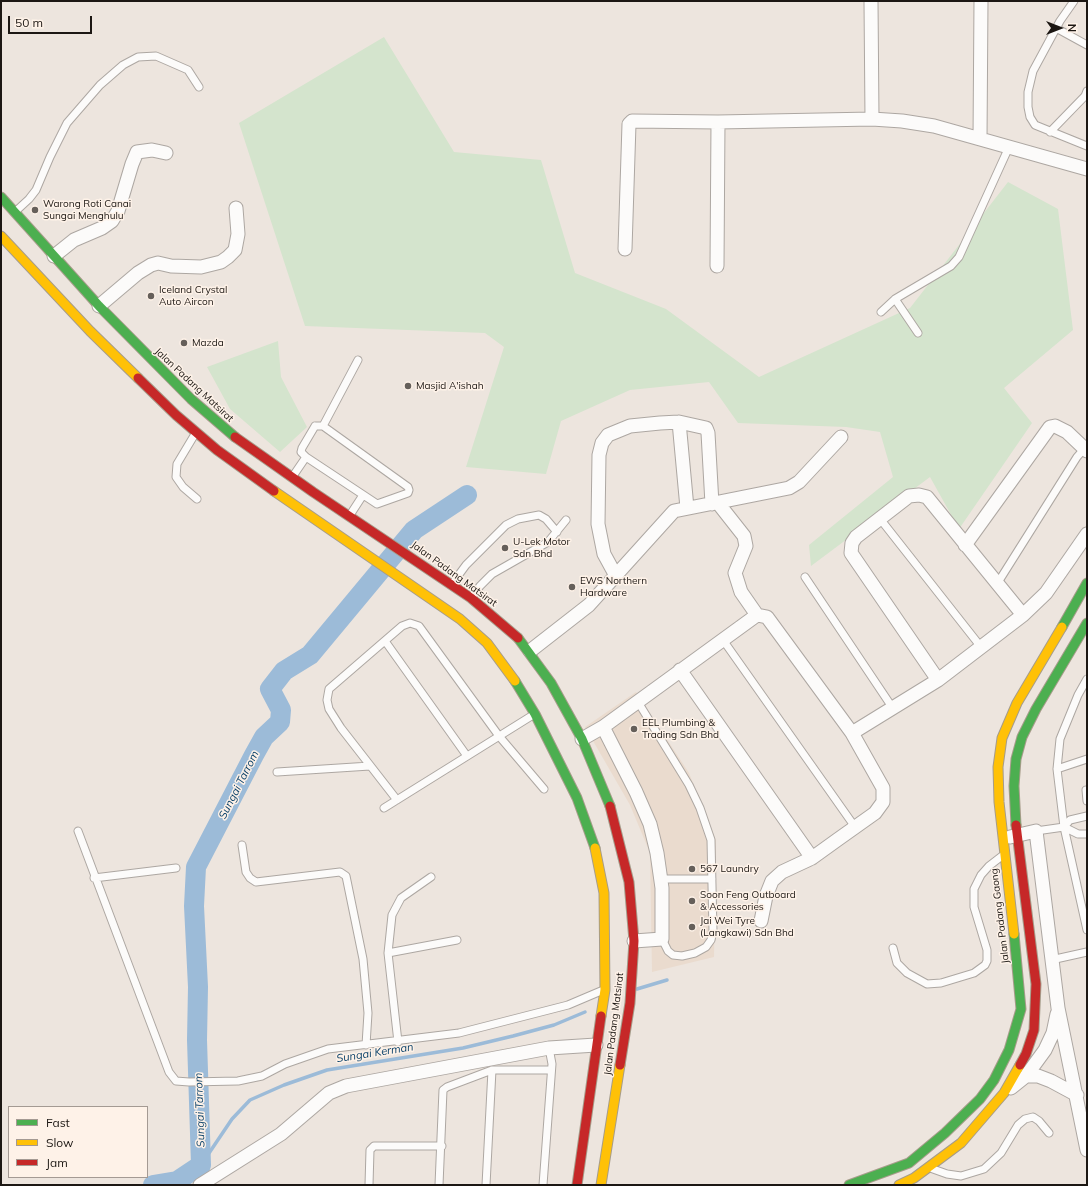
<!DOCTYPE html>
<html>
<head>
<meta charset="utf-8">
<style>
	body { margin:0 }
	#map { position:relative; width:1088px; height:1186px; overflow:hidden; background:#ede5de; font-family:Mulish,sans-serif }
	canvas { display:block }
	.frame { position:absolute; inset:0; border:2px solid #1c1713; pointer-events:none }
	.legend { position:absolute; left:8px; top:1106px; width:140px; height:72px; box-sizing:border-box; background:#fef2e8; border:1px solid #a49a93; margin:0; padding:5px 7px; list-style:none; font-size:12px; color:#1c1713 }
	.legend li { display:flex; align-items:center; gap:8px; height:20px }
	.legend b { width:20px; border:1px solid #a49a93 }
	.north { position:absolute; left:1040px; top:8px; width:40px; height:40px; -webkit-text-stroke:3px #fef2e8; paint-order:stroke; rotate:90deg; font-size:11px; font-weight:700; line-height:16px; text-align:center; color:#1c1713 }
	.north::after { content:''; display:block; margin:auto; width:14px; height:18px; background:#1c1713; clip-path:polygon(50% 0,100% 100%,50% 72%,0 100%) }
	.scale { position:absolute; left:8px; top:16px; width:84px; height:18px; box-sizing:border-box; border:2px solid #1c1713; border-top:0; padding-left:5px; font-size:12px; line-height:14px; white-space:nowrap; color:#1c1713; -webkit-text-stroke:3px #fef2e8; paint-order:stroke }
</style>
</head>
<body>
<div id="map">
<canvas width="1088" height="1186"></canvas>
<div class="frame"></div>
<ul class="legend">
<li><b style="height:5px;background:#4caf50"></b>Fast</li>
<li><b style="height:5px;background:#ffc107"></b>Slow</li>
<li><b style="height:5px;background:#c62828"></b>Jam</li>
</ul>
<div class="north">N</div>
<div class="scale">50 m</div>
</div>
<script>
const context = document.querySelector('canvas').getContext('2d');
context.lineJoin = 'round';
function paint(path, color) {
  context.fillStyle = color;
  context.fill(path, 'evenodd');
}
function poly(rows) {
  const path = new Path2D();
  for (const r of rows) {
    path.moveTo(r[0], r[1]);
    for (let i = 2; i < r.length; i += 2) path.lineTo(r[i], r[i + 1]);
  }
  return path;
}
function strokePath(path, color, width, dash) {
  context.strokeStyle = color;
  context.lineWidth = width;
  context.lineCap = dash ? 'butt' : 'round';
  context.setLineDash(dash || []);
  context.stroke(path);
}
function drawText(font, color, halo, rows, align = 'center') {
  context.font = font + ' Mulish,sans-serif';
  context.lineWidth = 3;
  context.setLineDash([]);
  context.textBaseline = 'middle';
  context.strokeStyle = halo;
  context.fillStyle = color;
  for (const [text, x, y, turn = 0] of rows) {
    context.save();
    context.translate(x, y);
    context.rotate((+turn || 0) * Math.PI / 180);
    context.textAlign = isNaN(turn) ? turn : align;
    if (halo) context.strokeText(text, 0, 0);
    context.fillText(text, 0, 0);
    context.restore();
  }
}
const built = poly([
	[636,692,689,773,716,840,714,957,652,972,650,853,630,805,585,727]
]);
const green = poly([
	[384,37,454,152,541,160,575,273,666,309,759,377,910,308,1008,182,1058,209,1073,330,1004,388,1032,423,959,529,930,477,811,566,809,545,893,477,880,432,846,427,738,423,709,382,630,390,561,421,546,474,466,467,504,347,485,333,305,326,239,123],
	[278,341,281,377,307,427,280,452,230,409,207,367]
]);
const stream = poly([
	[637,989,667,980],
	[201,1165,232,1119,250,1100,284,1085,327,1070,463,1048,513,1036,554,1025,585,1012]
]);
const river = poly([
	[153,1185,177,1181,201,1165,197,1040,198,987,194,906,196,867,254,755,264,737,280,722,281,710,270,689,284,671,310,655,414,530,467,495]
]);
const lane = poly([
	[1074,1,1060,21,1033,71,1028,92,1028,107,1030,117,1035,125,1087,146],
	[1056,28,1087,45],
	[1050,132,1085,96,1087,91],
	[16,211,29,199,36,190,50,157,67,123,100,85,123,65,138,57,156,56,188,70,199,87],
	[895,299,918,333],
	[881,312,895,299,951,266,959,257,1009,147],
	[315,426,323,426,408,487,409,490,408,493,377,504,306,457,301,452,302,448,315,426],
	[323,426,358,360],
	[195,434,177,464,176,477,183,487,197,499],
	[293,476,306,457],
	[350,515,363,495],
	[881,520,981,647],
	[805,577,892,707],
	[452,584,466,565,506,525,518,519,539,515,546,519,557,532],
	[997,584,1077,457,1084,449],
	[472,597,480,586,492,574,548,542,566,520],
	[723,640,855,827],
	[385,641,467,756],
	[1087,679,1078,695,1060,739,1057,769,1064,827,1087,930],
	[638,702,689,785,700,808,711,840,713,931,711,940,706,947,695,953,682,956,673,955,668,951,662,939],
	[1057,769,1087,759],
	[277,772,370,766],
	[1086,790,1087,801],
	[397,800,341,728,329,709,327,700,329,689,402,626,410,623,419,626,499,736,544,789],
	[384,808,533,715],
	[1064,827,1070,820,1087,816],
	[78,831,169,1072,176,1081,189,1082,238,1081,262,1076,285,1064,328,1049,459,1033,568,1005,601,991],
	[1036,831,1064,827,1078,834,1087,834],
	[242,845,246,872,250,878,256,882,340,872,346,876,363,959,368,1013,366,1045],
	[94,878,176,868],
	[661,879,712,879],
	[893,948,897,963,907,973,927,984,941,983,974,973,985,965,987,961,987,950,974,907,974,889,981,875,989,866,1002,856],
	[388,953,457,940],
	[1051,960,1087,952],
	[398,1042,388,953,392,915,401,898,431,877],
	[933,1169,947,1174,961,1176,984,1169,1001,1153,1018,1125,1025,1119,1033,1117,1039,1121,1049,1133],
	[369,1185,370,1150,374,1146,442,1146],
	[439,1185,443,1090,447,1087,492,1070,551,1070],
	[486,1185,492,1070],
	[543,1185,552,1064,549,1048]
]);
const street = poly([
	[871,1,872,119],
	[980,139,981,1],
	[625,249,629,124,632,121,718,122],
	[54,256,74,240,102,228,112,221,118,211,132,164,137,152,152,150,166,153],
	[717,266,718,122,872,119,902,121,934,126,1087,169],
	[99,306,138,273,151,265,158,263,171,266,201,267,221,262,228,257,235,250,238,234,236,208],
	[679,422,687,508],
	[718,503,744,536,746,546,735,573,741,592,757,615],
	[965,545,1050,427,1055,426,1067,432,1087,451],
	[616,576,604,554,598,524,599,455,602,443,608,435,630,426,660,423,679,422,706,428,708,433,712,504],
	[530,651,589,605,674,511,789,488,799,482,841,437],
	[680,670,812,858],
	[938,680,851,553,852,543,856,537,909,496,919,495,927,497,1023,615],
	[603,727,757,615,767,617,852,733,938,680,1023,615,1046,593,1087,534],
	[582,739,603,727,636,792,650,824,657,853,662,888,662,939,634,941],
	[1010,837,1036,831,1058,1008,1087,1150],
	[761,921,766,896,772,881,782,872,812,858,837,840,875,813,883,802,883,788,852,733],
	[1026,1076,1045,1050,1053,1033,1057,1014],
	[1011,1088,1026,1076,1038,1076,1051,1081,1077,1095],
	[200,1185,281,1134,329,1093,346,1086,549,1048,596,1045]
]);
const fast = poly([
	[1,197,99,306,191,399,235,437],
	[1062,627,1087,583],
	[518,638,551,683,582,739,610,806],
	[515,681,535,714,577,798,595,848],
	[1016,825,1014,786,1016,759,1022,737,1036,709,1087,623],
	[849,1185,909,1163,945,1133,980,1099,994,1080,1009,1050,1021,1009,1014,934]
]);
const slow = poly([
	[1,236,90,331,138,378],
	[274,491,460,619,487,643,515,681],
	[595,848,604,893,605,990,601,1016],
	[1014,934,999,802,998,767,1002,738,1017,703,1062,627],
	[601,1185,620,1065],
	[899,1185,914,1178,961,1143,1004,1093,1020,1065]
]);
const jam = poly([
	[138,378,176,415,217,450,274,491],
	[235,437,313,492,471,598,518,638],
	[610,806,629,882,634,941,630,1003,620,1065],
	[1016,825,1036,984,1034,1030,1026,1054,1020,1065],
	[577,1185,601,1016]
]);
const markers = [
	[35,210,4,"#655f5a"],
	[151,296,4,"#655f5a"],
	[184,343,4,"#655f5a"],
	[408,386,4,"#655f5a"],
	[505,548,4,"#655f5a"],
	[572,587,4,"#655f5a"],
	[634,729,4,"#655f5a"],
	[692,869,4,"#655f5a"],
	[692,901,4,"#655f5a"],
	[692,927,4,"#655f5a"]
];
const poiNames = [
	["Warong Roti Canai",43,204],
	["Sungai Menghulu",43,216],
	["Iceland Crystal",159,290],
	["Auto Aircon",159,302],
	["Mazda",192,343],
	["Masjid A'ishah",416,386],
	["U-Lek Motor",513,542],
	["Sdn Bhd",513,554],
	["EWS Northern",580,581],
	["Hardware",580,593],
	["EEL Plumbing &",642,723],
	["Trading Sdn Bhd",642,735],
	["567 Laundry",700,869],
	["Soon Feng Outboard",700,895],
	["& Accessories",700,907],
	["Jai Wei Tyre",700,921],
	["(Langkawi) Sdn Bhd",700,933]
];
const streetNames = [
	["Jalan Padang Matsirat",194,385,43],
	["Jalan Padang Matsirat",454,574,36],
	["Jalan Padang Gaong",1000,916,-97],
	["Jalan Padang Matsirat",614,1024,-83]
];
const waterNames = [
	["Sungai Tarrom",239,785,-63],
	["Sungai Kerman",375,1053,-9],
	["Sungai Tarrom",200,1110,-92]
];
paint(built, '#eadbce');
paint(green, '#d4e4cd');
strokePath(stream, '#9cbbd8', 3.5);
strokePath(river, '#9cbbd8', 20);
strokePath(lane, '#ada7a2', 9);
strokePath(street, '#ada7a2', 15);
strokePath(fast, '#a69c8a', 11);
strokePath(slow, '#a69c8a', 11);
strokePath(jam, '#a69c8a', 11);
strokePath(lane, '#fcfbfa', 7);
strokePath(street, '#fcfbfa', 13);
strokePath(fast, '#4caf50', 9);
strokePath(slow, '#ffc107', 9);
strokePath(jam, '#c62828', 9);
for (const [x, y, r, color] of markers) {
  const dot = new Path2D();
  dot.arc(x, y, r, 0, 2 * Math.PI);
  context.fillStyle = color;
  context.fill(dot);
  strokePath(dot, '#fef2e8', 1.5);
}
drawText('10px', '#1c1713', '#fef2e8', poiNames, 'left');
drawText('10px', '#1c1713', '#fef2e8', streetNames);
drawText('italic 11px', '#073f68', '#fef2e8', waterNames);
</script>
</body>
</html>
